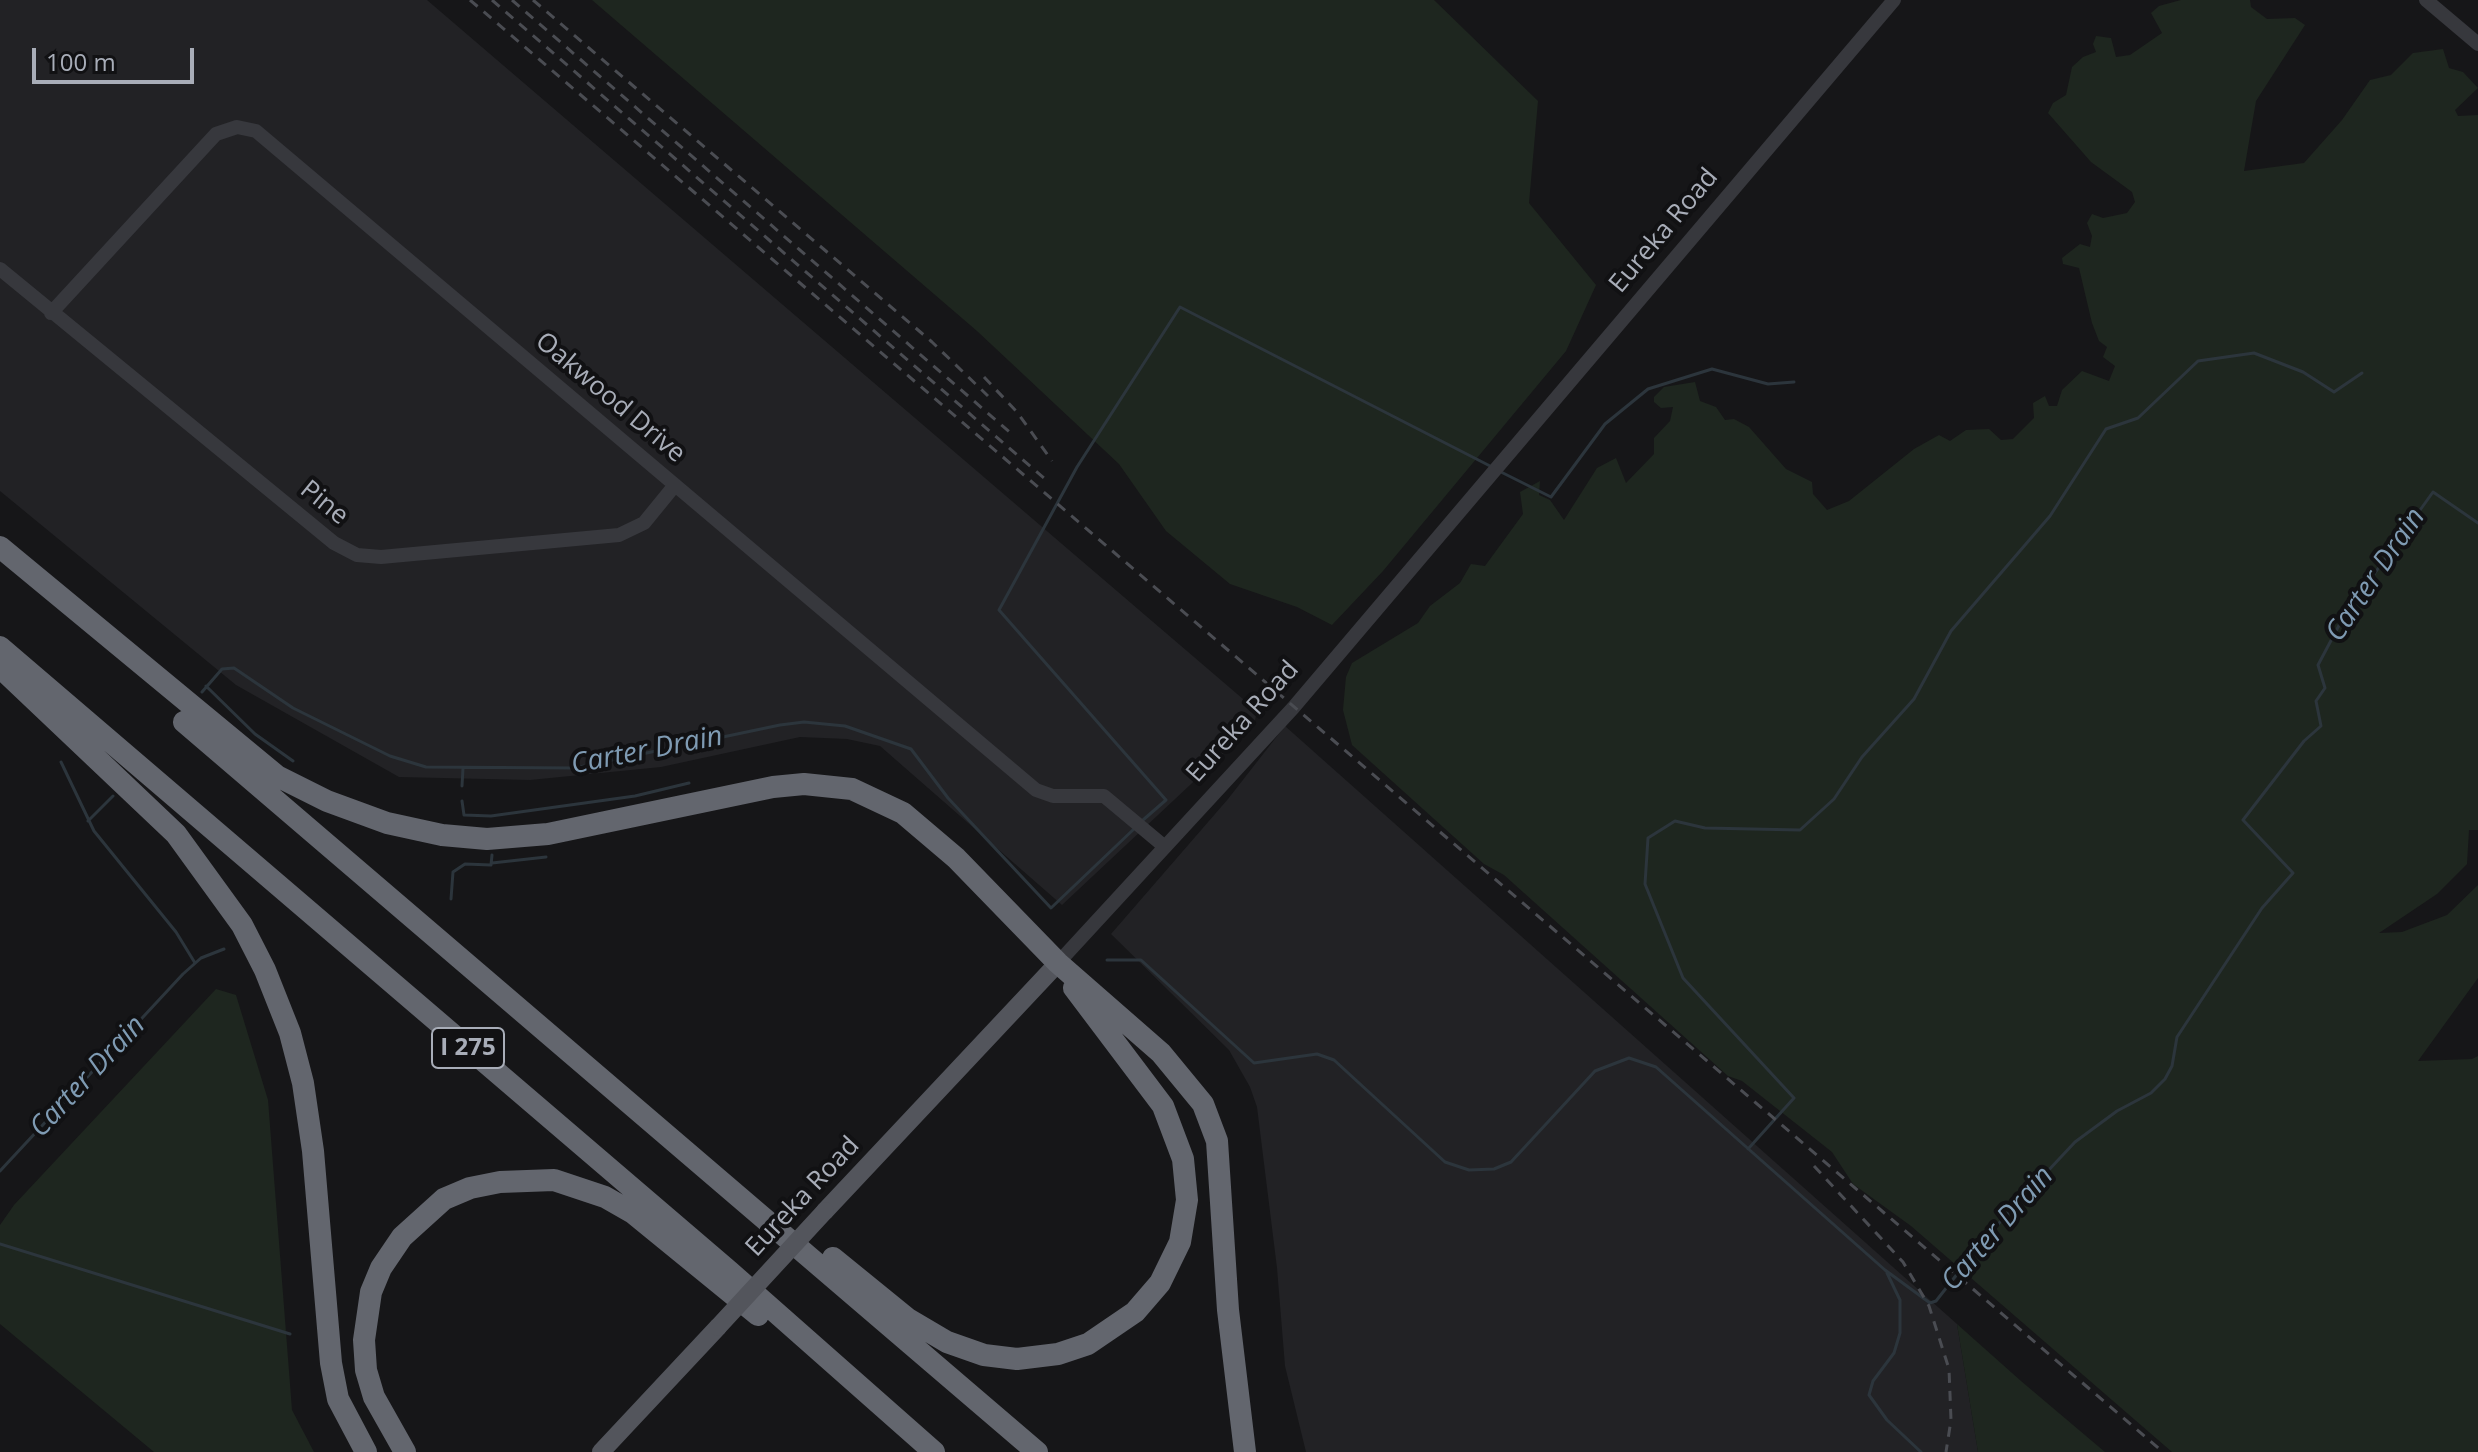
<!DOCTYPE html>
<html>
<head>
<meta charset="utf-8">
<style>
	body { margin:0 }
	#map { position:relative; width:2478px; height:1452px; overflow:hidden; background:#161618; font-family:"Open Sans",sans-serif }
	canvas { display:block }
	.scale { position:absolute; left:32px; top:48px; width:162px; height:36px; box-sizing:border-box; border:4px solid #a8adb8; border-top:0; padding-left:10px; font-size:24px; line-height:28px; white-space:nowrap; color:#a8adb8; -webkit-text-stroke:6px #111113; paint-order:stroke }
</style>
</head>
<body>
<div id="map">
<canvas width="2478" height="1452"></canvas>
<div class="scale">100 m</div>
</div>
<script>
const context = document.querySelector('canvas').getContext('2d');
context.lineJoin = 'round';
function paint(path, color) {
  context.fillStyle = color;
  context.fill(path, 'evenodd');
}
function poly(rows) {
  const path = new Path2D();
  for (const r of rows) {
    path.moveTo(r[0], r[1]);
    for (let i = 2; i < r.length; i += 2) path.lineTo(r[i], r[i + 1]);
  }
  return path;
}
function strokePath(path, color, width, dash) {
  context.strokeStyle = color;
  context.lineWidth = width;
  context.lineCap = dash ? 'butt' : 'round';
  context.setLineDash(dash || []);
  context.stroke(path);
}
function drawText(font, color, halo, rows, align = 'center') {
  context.font = font + ' "Open Sans",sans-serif';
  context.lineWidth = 8;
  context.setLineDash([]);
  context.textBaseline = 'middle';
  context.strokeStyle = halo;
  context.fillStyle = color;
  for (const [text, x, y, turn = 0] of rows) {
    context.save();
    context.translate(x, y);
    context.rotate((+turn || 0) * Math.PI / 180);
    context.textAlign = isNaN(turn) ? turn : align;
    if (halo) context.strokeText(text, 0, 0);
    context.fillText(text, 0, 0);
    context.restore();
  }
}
const built = poly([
	[0,0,427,0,1257,711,1254,725,1062,905,880,746,847,739,800,737,661,767,530,780,399,777,236,685,0,491],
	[1285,726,1957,1324,1978,1452,1306,1452,1285,1366,1277,1268,1257,1107,1250,1087,1229,1050,1111,934,1228,799]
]);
const green = poly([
	[592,0,1434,0,1538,101,1529,203,1596,285,1566,351,1383,571,1332,625,1297,607,1230,584,1166,531,1119,464,977,331],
	[2181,0,2250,0,2251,7,2267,19,2295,18,2305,25,2256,101,2244,171,2304,163,2342,120,2370,80,2391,75,2413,53,2443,49,2449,68,2463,72,2478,88,2455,110,2458,116,2478,115,2478,830,2469,830,2467,864,2437,894,2379,933,2402,932,2447,915,2478,885,2478,978,2418,1061,2472,1059,2478,1056,2478,1452,2172,1452,1911,1226,1853,1184,1832,1152,1742,1081,1728,1076,1504,875,1484,864,1352,745,1343,710,1346,677,1352,663,1418,623,1430,606,1460,583,1471,564,1485,566,1523,514,1520,492,1540,481,1539,495,1550,500,1564,520,1597,468,1616,458,1626,483,1654,454,1654,438,1670,421,1673,407,1661,408,1654,402,1654,397,1664,387,1695,382,1700,401,1716,407,1725,420,1734,419,1749,427,1786,469,1812,482,1813,494,1827,510,1849,501,1914,449,1939,435,1950,441,1966,430,1989,429,2001,440,2013,439,2034,418,2033,403,2045,396,2049,406,2057,406,2062,390,2082,371,2109,381,2115,366,2103,357,2107,347,2099,341,2092,323,2079,268,2063,264,2062,258,2080,244,2090,247,2092,236,2087,223,2092,214,2103,218,2127,213,2135,202,2132,192,2091,162,2048,113,2053,103,2066,95,2072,67,2083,57,2096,52,2093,44,2096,36,2111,38,2116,57,2130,55,2162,33,2151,13,2159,6],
	[216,989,236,995,268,1100,292,1410,314,1452,154,1452,0,1324,0,1225,14,1205],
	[1957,1324,2021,1381,2105,1452,1978,1452]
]);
const stream = poly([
	[1499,471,1551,497,1605,424,1648,389,1712,369,1768,384,1794,382],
	[206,686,255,734,293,761],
	[202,692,222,669,234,668,293,708,390,756,426,767,575,768,780,725,804,722,845,726,911,749,948,798,1051,908,1135,828],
	[61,762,94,831,176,932,195,963],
	[462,786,463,768],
	[462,801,464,815,491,816,635,796,689,783],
	[1143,820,1166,800,999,610,1077,467,1180,307,1492,467],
	[88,821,113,796],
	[492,863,546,857],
	[451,899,453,872,465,864,491,865,492,855],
	[1107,960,1141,960,1254,1063,1317,1054,1334,1060,1445,1162,1469,1170,1494,1169,1511,1162,1595,1071,1629,1058,1656,1067,1885,1270,1930,1303,1936,1301,1987,1236,2075,1142,2117,1111,2151,1093,2165,1079,2172,1066,2177,1037,2262,908,2293,873,2243,820,2304,741,2321,726,2316,701,2325,688,2318,665,2344,616,2433,492,2478,523],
	[1748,1149,1794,1098,1683,978,1645,884,1648,838,1675,821,1705,828,1800,830,1834,799,1862,757,1914,699,1951,631,2050,516,2106,429,2138,418,2198,361,2254,353,2303,372,2334,392,2362,373],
	[0,1171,183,974,201,958,224,949],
	[0,1244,290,1334],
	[1887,1273,1900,1300,1900,1333,1894,1353,1873,1381,1869,1395,1887,1420,1921,1452]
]);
const minor = poly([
	[2426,0,2478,44],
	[0,269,334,543,357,555,381,557,619,535,644,523,675,485],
	[51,313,216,134,237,127,256,131,1036,790,1053,796,1104,796,1165,847],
	[1058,963,1293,708,1894,0]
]);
const major = poly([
	[825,1211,1058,963],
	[601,1452,718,1327]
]);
const highway = poly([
	[0,547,277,776,327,801,387,823,442,835,487,839,548,834,773,787,804,784,852,789,903,813,956,858,1058,963,1161,1053,1203,1104,1217,1141,1228,1310,1245,1452],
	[0,647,729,1271,934,1452],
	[0,667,176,834,242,925,265,970,290,1033,303,1083,313,1151,331,1363,338,1399,366,1452],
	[184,722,1037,1452],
	[833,1258,908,1319,947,1342,984,1355,1017,1359,1058,1354,1088,1344,1135,1312,1160,1283,1180,1242,1187,1200,1183,1159,1163,1106,1074,988],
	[405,1452,374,1397,366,1370,364,1340,371,1292,381,1268,402,1237,444,1199,470,1188,500,1182,554,1180,605,1197,633,1213,758,1315]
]);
const rail = poly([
	[470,0,2163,1452],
	[492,0,1045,479],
	[512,0,1013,435],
	[533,0,932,342,988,396],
	[984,377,1017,412,1052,461],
	[1814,1166,1903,1262,1929,1306,1949,1369,1951,1420,1946,1452]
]);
const majorBridge = poly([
	[718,1327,825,1211]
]);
const shields = [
	[468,1048,72]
];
const shieldNames = [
	["I 275",468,1048]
];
const streetNames = [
	["Eureka Road",1664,231,-50],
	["Oakwood Drive",610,398,40],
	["Pine",324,503,39],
	["Eureka Road",1243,722,-48],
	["Eureka Road",803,1197,-47]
];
const waterNames = [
	["Carter Drain",2376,575,-56],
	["Carter Drain",647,751,-11],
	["Carter Drain",88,1077,-47],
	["Carter Drain",1998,1229,-49]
];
paint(built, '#222225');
paint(green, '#1e261f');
strokePath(stream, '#2c353c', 3);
strokePath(minor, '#37383d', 14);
strokePath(major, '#53555c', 18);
strokePath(highway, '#63666e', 22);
strokePath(rail, '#4a4c52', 3, [10, 8]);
strokePath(majorBridge, '#53555c', 18);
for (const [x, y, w] of shields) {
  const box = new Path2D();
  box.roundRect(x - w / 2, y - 20, w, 40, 6);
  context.fillStyle = '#111113';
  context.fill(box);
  strokePath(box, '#a8adb8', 2);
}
drawText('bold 24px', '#a8adb8', null, shieldNames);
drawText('26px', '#a8adb8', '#111113', streetNames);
drawText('italic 28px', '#7f9bb3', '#111113', waterNames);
</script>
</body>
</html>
